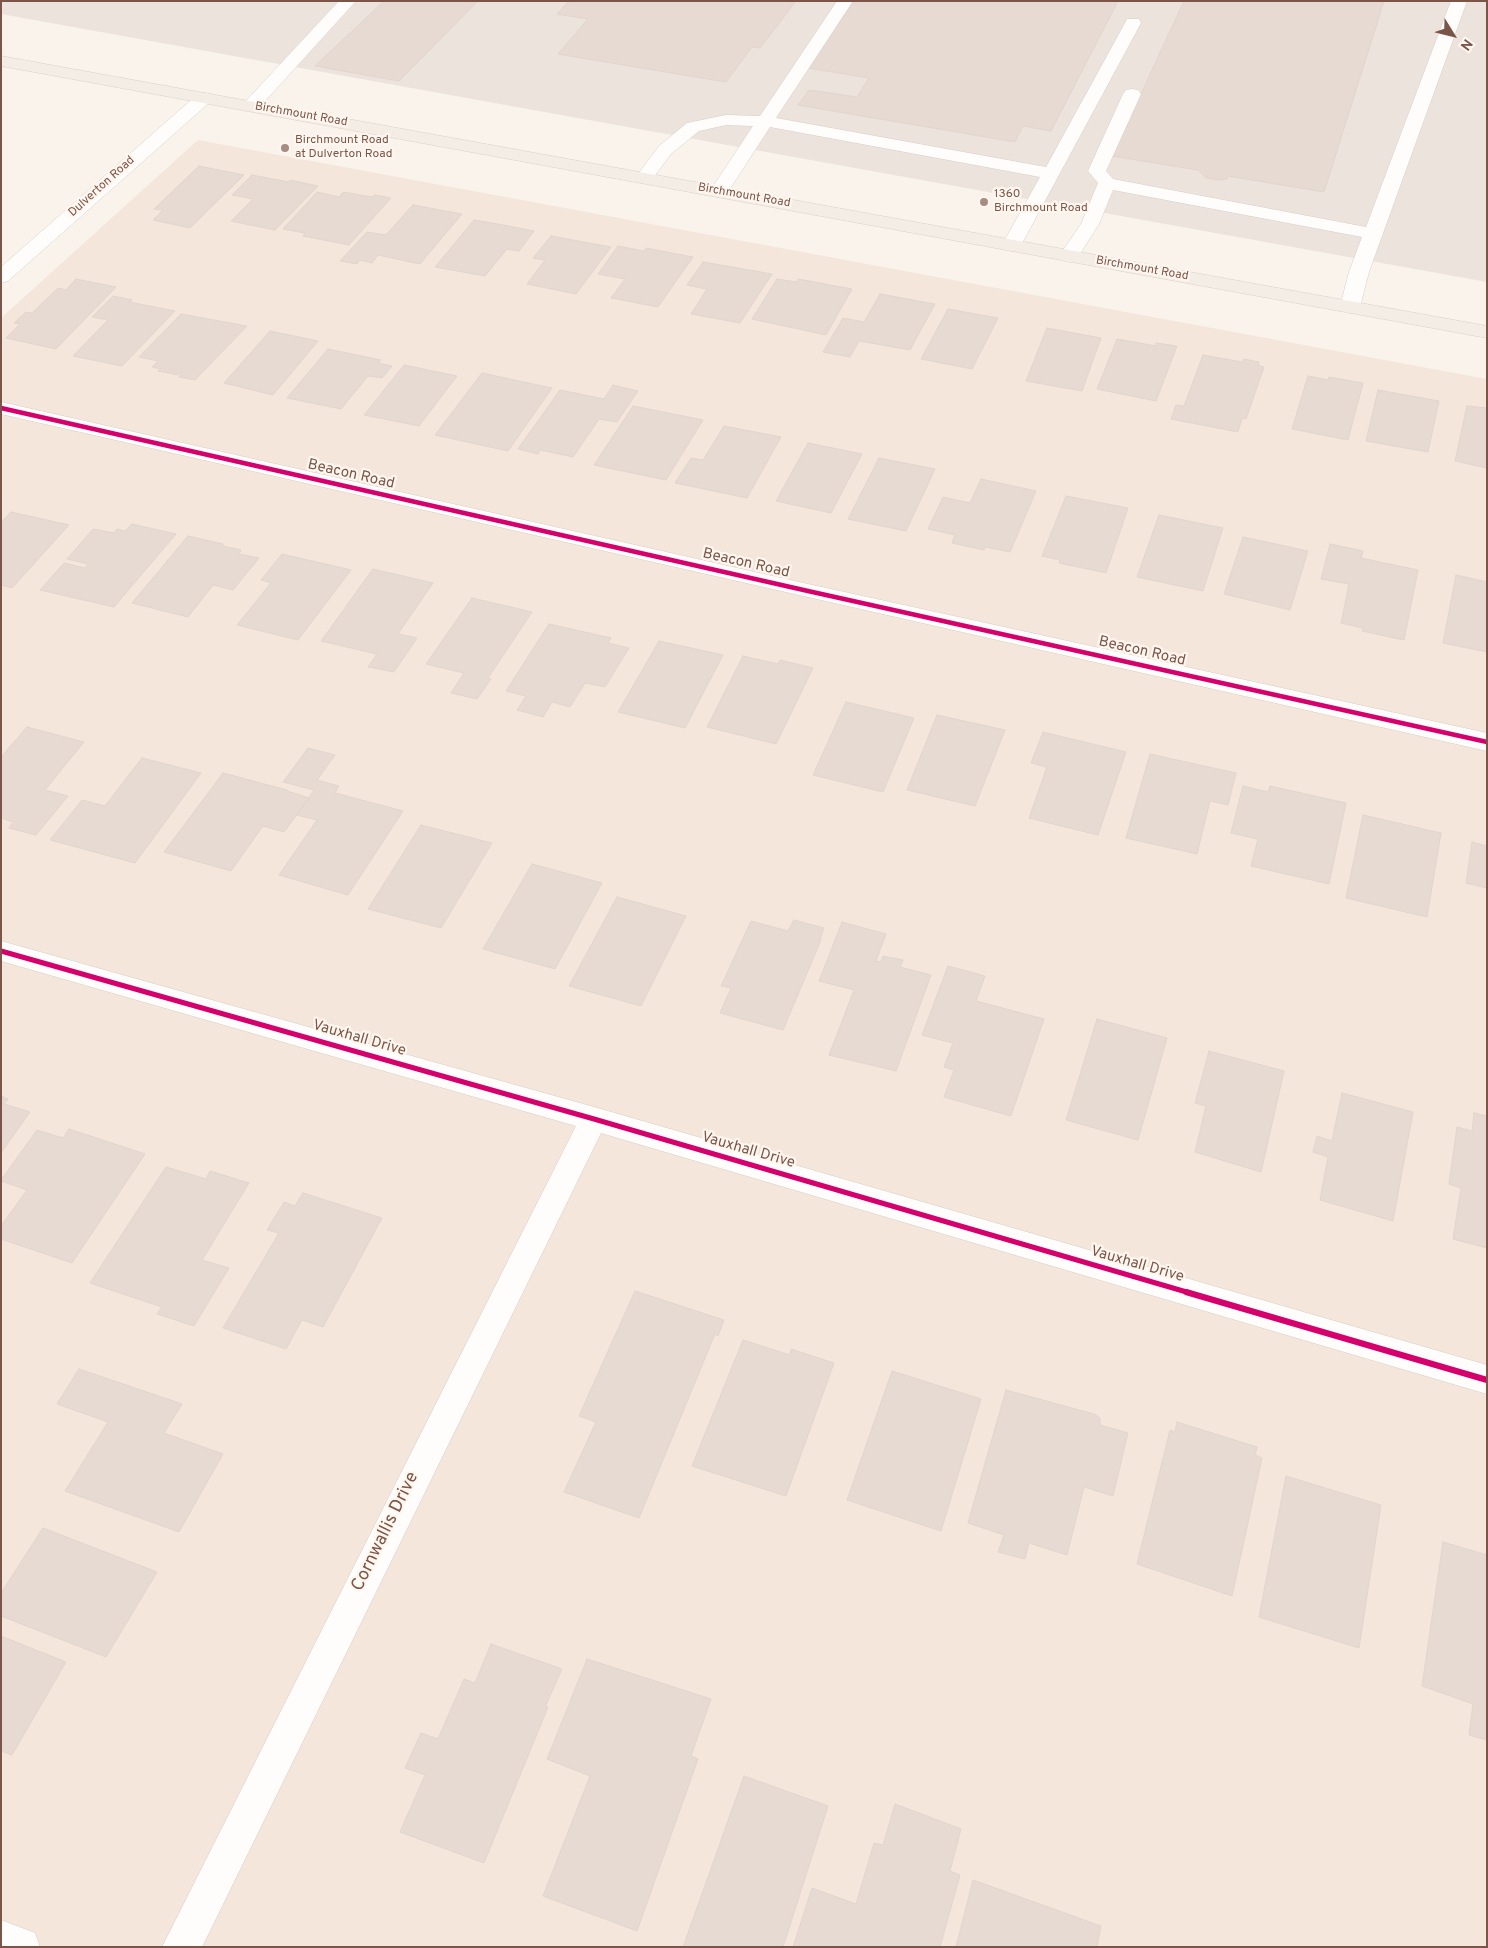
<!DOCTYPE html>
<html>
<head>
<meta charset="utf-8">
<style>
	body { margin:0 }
	#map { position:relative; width:1488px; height:1948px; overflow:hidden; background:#f9f3ec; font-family:Overpass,sans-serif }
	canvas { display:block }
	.frame { position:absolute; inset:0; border:2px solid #7b5548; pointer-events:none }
	.north { position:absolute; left:1428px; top:10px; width:50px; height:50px; -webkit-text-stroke:4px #fff7ef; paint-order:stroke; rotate:126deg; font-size:14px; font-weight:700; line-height:20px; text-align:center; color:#7b5548 }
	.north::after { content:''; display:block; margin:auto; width:18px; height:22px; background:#7b5548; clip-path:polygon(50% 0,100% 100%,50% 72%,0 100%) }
</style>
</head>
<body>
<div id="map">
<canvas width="1488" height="1948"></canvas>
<div class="frame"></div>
<div class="north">N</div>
</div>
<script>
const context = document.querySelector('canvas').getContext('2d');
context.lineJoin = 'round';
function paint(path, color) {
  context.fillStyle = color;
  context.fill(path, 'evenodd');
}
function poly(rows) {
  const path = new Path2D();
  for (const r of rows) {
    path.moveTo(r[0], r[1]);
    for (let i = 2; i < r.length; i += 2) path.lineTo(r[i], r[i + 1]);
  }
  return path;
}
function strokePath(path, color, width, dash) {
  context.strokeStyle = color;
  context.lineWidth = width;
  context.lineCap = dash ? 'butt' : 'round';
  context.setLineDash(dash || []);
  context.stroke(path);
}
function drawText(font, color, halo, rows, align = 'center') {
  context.font = font + ' Overpass,sans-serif';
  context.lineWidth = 4.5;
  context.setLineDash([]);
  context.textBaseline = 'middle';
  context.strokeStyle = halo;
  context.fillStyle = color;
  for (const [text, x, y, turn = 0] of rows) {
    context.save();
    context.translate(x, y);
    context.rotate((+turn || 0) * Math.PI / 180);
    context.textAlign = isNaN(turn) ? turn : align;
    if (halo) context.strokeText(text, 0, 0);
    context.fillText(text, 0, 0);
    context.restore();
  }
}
const residential = poly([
	[198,140,1487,379,1487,1947,1,1947,1,318]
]);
const industrial = poly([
	[1,1,1487,1,1487,282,1,14]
]);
const building = poly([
	[384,1,478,1,399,81,315,66,384,1],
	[569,1,796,1,760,48,752,47,726,82,558,54,588,19,557,14,569,1],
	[854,1,1118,1,1051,131,1023,126,1015,142,798,105,809,90,857,97,869,78,808,68,854,1],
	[1184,1,1384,1,1324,192,1228,176,1227,179,1220,180,1206,178,1198,170,1112,156,1184,1],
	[199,166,244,175,190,228,153,220,163,210,154,209,199,166],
	[252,175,289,182,290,180,318,186,275,230,231,221,253,199,232,195,252,175],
	[317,192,339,197,343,192,372,197,375,195,391,198,349,245,303,236,305,233,283,229,317,192],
	[413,205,462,214,420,264,378,255,372,263,360,260,357,264,340,261,367,232,386,235,413,205],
	[474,220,498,224,534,231,519,251,507,249,485,276,435,267,474,220],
	[551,236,611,247,576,294,527,284,545,260,533,258,551,236],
	[618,246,644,251,646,248,693,257,658,307,611,298,625,279,598,274,618,246],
	[703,262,772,274,740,323,691,314,707,289,687,285,703,262],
	[76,279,116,287,56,349,6,338,20,324,14,323,26,312,32,313,58,288,66,290,76,279],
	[777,279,797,282,798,279,852,289,826,335,752,319,777,279],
	[880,294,935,304,910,350,859,341,850,357,823,352,843,318,864,322,880,294],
	[113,296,132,300,129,302,175,311,122,366,73,356,108,320,92,317,113,296],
	[948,309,998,318,972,369,921,359,948,309],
	[181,314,247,326,195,380,179,377,182,373,180,373,178,375,158,371,161,369,152,367,158,361,139,357,181,314],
	[1047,328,1101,338,1082,391,1026,381,1047,328],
	[270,331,318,341,273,395,224,383,270,331],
	[1117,339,1156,346,1156,343,1177,346,1156,401,1097,389,1117,339],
	[328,349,381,360,378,363,392,366,382,378,368,376,341,409,287,398,328,349],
	[1203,355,1242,362,1244,359,1259,362,1258,365,1264,367,1246,419,1242,418,1238,432,1171,419,1176,405,1184,406,1203,355],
	[404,365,457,376,419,426,364,415,404,365],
	[482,373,552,388,508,451,435,435,482,373],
	[1308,376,1328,380,1329,377,1363,383,1348,440,1292,429,1308,376],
	[613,385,638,391,617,422,599,419,573,457,540,450,538,454,518,449,560,390,604,399,613,385],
	[1378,390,1439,401,1428,452,1366,441,1378,390],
	[633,406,703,420,666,480,594,465,633,406],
	[1467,406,1487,408,1487,468,1455,461,1467,406],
	[724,426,781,437,747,498,675,483,691,458,703,460,724,426],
	[808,443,862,454,831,513,776,501,808,443],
	[879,458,935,469,906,531,848,519,879,458],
	[981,479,1036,491,1010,552,985,547,984,550,952,543,955,535,928,529,943,497,970,503,981,479],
	[1066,496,1128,508,1106,573,1059,563,1060,560,1042,556,1066,496],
	[11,512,69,525,12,588,1,585,1,522,11,512],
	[1159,515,1223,528,1203,591,1137,577,1159,515],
	[132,524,176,534,114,607,40,590,64,563,85,568,88,564,67,559,93,529,114,533,117,529,125,531,132,524],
	[188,536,223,544,222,546,241,550,239,554,259,558,233,590,213,585,188,617,132,603,188,536],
	[1243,537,1308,551,1290,610,1224,594,1243,537],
	[1330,544,1363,551,1361,558,1418,570,1404,640,1362,631,1363,628,1341,623,1349,584,1321,579,1330,544],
	[282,554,351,570,298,640,237,625,271,583,261,580,282,554],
	[373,569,433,583,398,634,417,638,394,672,368,667,377,654,321,641,373,569],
	[1456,575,1487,582,1487,652,1443,643,1456,575],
	[472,598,532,612,488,678,491,679,477,699,451,693,464,673,426,664,472,598],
	[549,624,611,638,608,643,629,648,605,687,585,683,570,707,552,702,543,717,517,710,526,696,506,691,549,624],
	[659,641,723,655,685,728,618,712,659,641],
	[743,656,778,664,780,660,813,668,776,744,707,727,743,656],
	[846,702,914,718,883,792,813,775,846,702],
	[937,715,1005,730,975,806,907,790,937,715],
	[27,727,84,742,45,790,68,796,36,835,9,828,13,822,1,818,1,757,27,727],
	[1043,732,1126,752,1098,835,1029,818,1047,767,1031,763,1043,732],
	[308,748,335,755,317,780,339,786,335,793,403,811,348,895,279,875,317,820,297,815,314,790,283,782,308,748],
	[1150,754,1236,773,1228,805,1210,801,1197,854,1126,838,1150,754],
	[142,758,201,773,135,863,50,840,82,800,105,806,142,758],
	[223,773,287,790,287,791,309,798,284,832,263,826,231,871,164,852,223,773],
	[1243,786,1268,792,1270,786,1346,803,1329,884,1251,866,1258,839,1231,833,1243,786],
	[1363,815,1441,833,1427,917,1346,898,1363,815],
	[421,825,492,843,441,928,368,909,421,825],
	[1472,842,1487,846,1487,888,1466,883,1472,842],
	[532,864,602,883,555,969,483,949,532,864],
	[617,897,686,916,641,1006,569,986,617,897],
	[794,920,824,928,820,939,821,940,783,1030,720,1013,731,988,721,986,751,921,788,931,794,920],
	[842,922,886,934,876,961,881,962,883,956,903,960,900,967,931,975,896,1071,829,1055,854,990,819,981,842,922],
	[948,966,985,976,976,1001,1044,1019,1011,1116,944,1097,954,1070,944,1067,953,1043,922,1035,948,966],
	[1097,1019,1167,1038,1138,1140,1066,1120,1097,1019],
	[1209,1051,1284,1071,1261,1172,1195,1152,1206,1106,1195,1103,1209,1051],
	[1342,1093,1413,1112,1393,1221,1320,1200,1328,1157,1313,1152,1317,1136,1332,1141,1342,1093],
	[1,1096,8,1099,4,1104,30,1112,1,1153,1,1096],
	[1474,1113,1487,1116,1487,1248,1453,1239,1461,1188,1449,1184,1457,1127,1472,1131,1474,1113],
	[69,1129,145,1154,72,1263,1,1239,1,1226,27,1190,1,1181,1,1180,37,1130,63,1138,69,1129],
	[166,1167,206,1179,210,1171,249,1183,202,1260,229,1268,194,1326,157,1314,162,1307,90,1283,166,1167],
	[303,1193,382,1218,323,1327,302,1320,286,1349,223,1328,279,1233,267,1230,284,1202,295,1206,303,1193],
	[635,1291,724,1320,718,1336,715,1334,639,1518,564,1492,596,1422,579,1416,635,1291],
	[743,1340,790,1355,791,1349,834,1363,786,1496,692,1466,743,1340],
	[79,1369,182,1404,164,1433,223,1454,179,1532,65,1491,108,1422,57,1404,79,1369],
	[892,1371,981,1399,941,1531,847,1500,892,1371],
	[1006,1390,1094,1414,1100,1418,1100,1425,1128,1433,1113,1496,1084,1487,1067,1555,1029,1543,1025,1559,998,1552,1004,1535,968,1523,1006,1390],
	[1177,1422,1257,1447,1255,1455,1262,1458,1232,1596,1137,1564,1170,1430,1175,1432,1177,1422],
	[1286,1476,1381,1505,1359,1648,1259,1617,1286,1476],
	[43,1528,157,1572,106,1657,1,1616,1,1593,43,1528],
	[1443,1542,1487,1555,1487,1740,1469,1735,1473,1704,1422,1686,1443,1542],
	[1,1636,66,1662,12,1755,1,1751,1,1636],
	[491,1644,562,1669,545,1707,548,1707,484,1863,400,1832,425,1775,405,1768,421,1733,438,1739,464,1679,475,1683,491,1644],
	[587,1659,711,1699,691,1756,698,1759,637,1931,543,1896,590,1776,547,1759,587,1659],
	[744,1776,828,1806,783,1947,683,1947,744,1776],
	[895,1804,961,1829,950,1871,960,1875,940,1947,793,1947,812,1888,856,1904,874,1843,883,1845,895,1804],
	[973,1880,1101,1926,1097,1947,956,1947,973,1880]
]);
const minor = poly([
	[339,1,356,1,257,110,251,111,245,110,242,106,245,102,339,1],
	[837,1,853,1,776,118,1046,167,1125,23,1127,19,1139,19,1141,23,1019,249,1012,251,1005,249,1002,245,1040,177,770,127,726,195,719,197,712,195,710,191,753,126,726,125,699,131,671,154,650,182,644,183,638,182,635,178,659,146,687,123,726,115,760,116,837,1],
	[1451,1,1467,1,1369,272,1360,307,1357,311,1350,313,1343,311,1340,307,1349,272,1362,237,1113,190,1099,224,1076,260,1069,262,1062,260,1059,256,1081,224,1098,183,1088,171,1123,94,1126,90,1132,89,1138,90,1141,94,1106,171,1113,179,1366,227,1451,1],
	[204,93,210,94,213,98,210,102,8,281,1,283,1,267,198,94,204,93],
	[1,402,808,584,1487,733,1487,751,1,414,1,402],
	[1,941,594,1107,1487,1365,1487,1394,601,1133,202,1947,162,1947,576,1126,1,961,1,941],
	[1,1920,35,1933,40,1947,1,1947,1,1920]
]);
const major = poly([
	[1,56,1487,326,1487,338,1,66,1,56]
]);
const cyclewayFar2 = poly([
	[1,408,808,591,1487,742]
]);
const cyclewayFar1 = poly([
	[1,951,594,1119,1190,1293]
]);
const cycleway = poly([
	[1186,1292,1487,1380]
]);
const markers = [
	[285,148,5,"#a78c81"],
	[984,202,5,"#a78c81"]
];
const farStreetnames = [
	["Birchmount Road",301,115,10],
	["Dulverton Road",102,187,-42],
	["Birchmount Road",744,196,10],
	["Birchmount Road",1142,269,10]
];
const farPoinames = [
	["Birchmount Road",295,141],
	["at Dulverton Road",295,155],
	["1360",994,195],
	["Birchmount Road",994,209]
];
const streetNames = [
	["Beacon Road",351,475,13],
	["Beacon Road",746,564,13],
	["Beacon Road",1142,652,13],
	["Vauxhall Drive",359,1039,16],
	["Vauxhall Drive",748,1151,16],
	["Vauxhall Drive",1137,1265,16]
];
const nearStreetnames = [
	["Cornwallis Drive",386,1532,-64]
];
paint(residential, '#f4e6da');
paint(industrial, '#ece3dc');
paint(building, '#e6dad3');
strokePath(building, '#e2d5ce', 1);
strokePath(minor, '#d8cec8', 1);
strokePath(major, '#dacfc9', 1);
paint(minor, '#fefdfc');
paint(major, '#f3ede6');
strokePath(cyclewayFar2, '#d6006c', 4.5);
strokePath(cyclewayFar1, '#d6006c', 5);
strokePath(cycleway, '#d6006c', 6);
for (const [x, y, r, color] of markers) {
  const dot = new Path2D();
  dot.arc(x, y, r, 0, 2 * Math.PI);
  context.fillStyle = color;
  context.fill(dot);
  strokePath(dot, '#fff7ef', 2);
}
drawText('12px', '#7b5548', '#fff7ef', farStreetnames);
drawText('12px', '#7b5548', '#fff7ef', farPoinames, 'left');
drawText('15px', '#7b5548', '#fff7ef', streetNames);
drawText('18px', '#7b5548', '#fff7ef', nearStreetnames);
</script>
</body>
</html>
